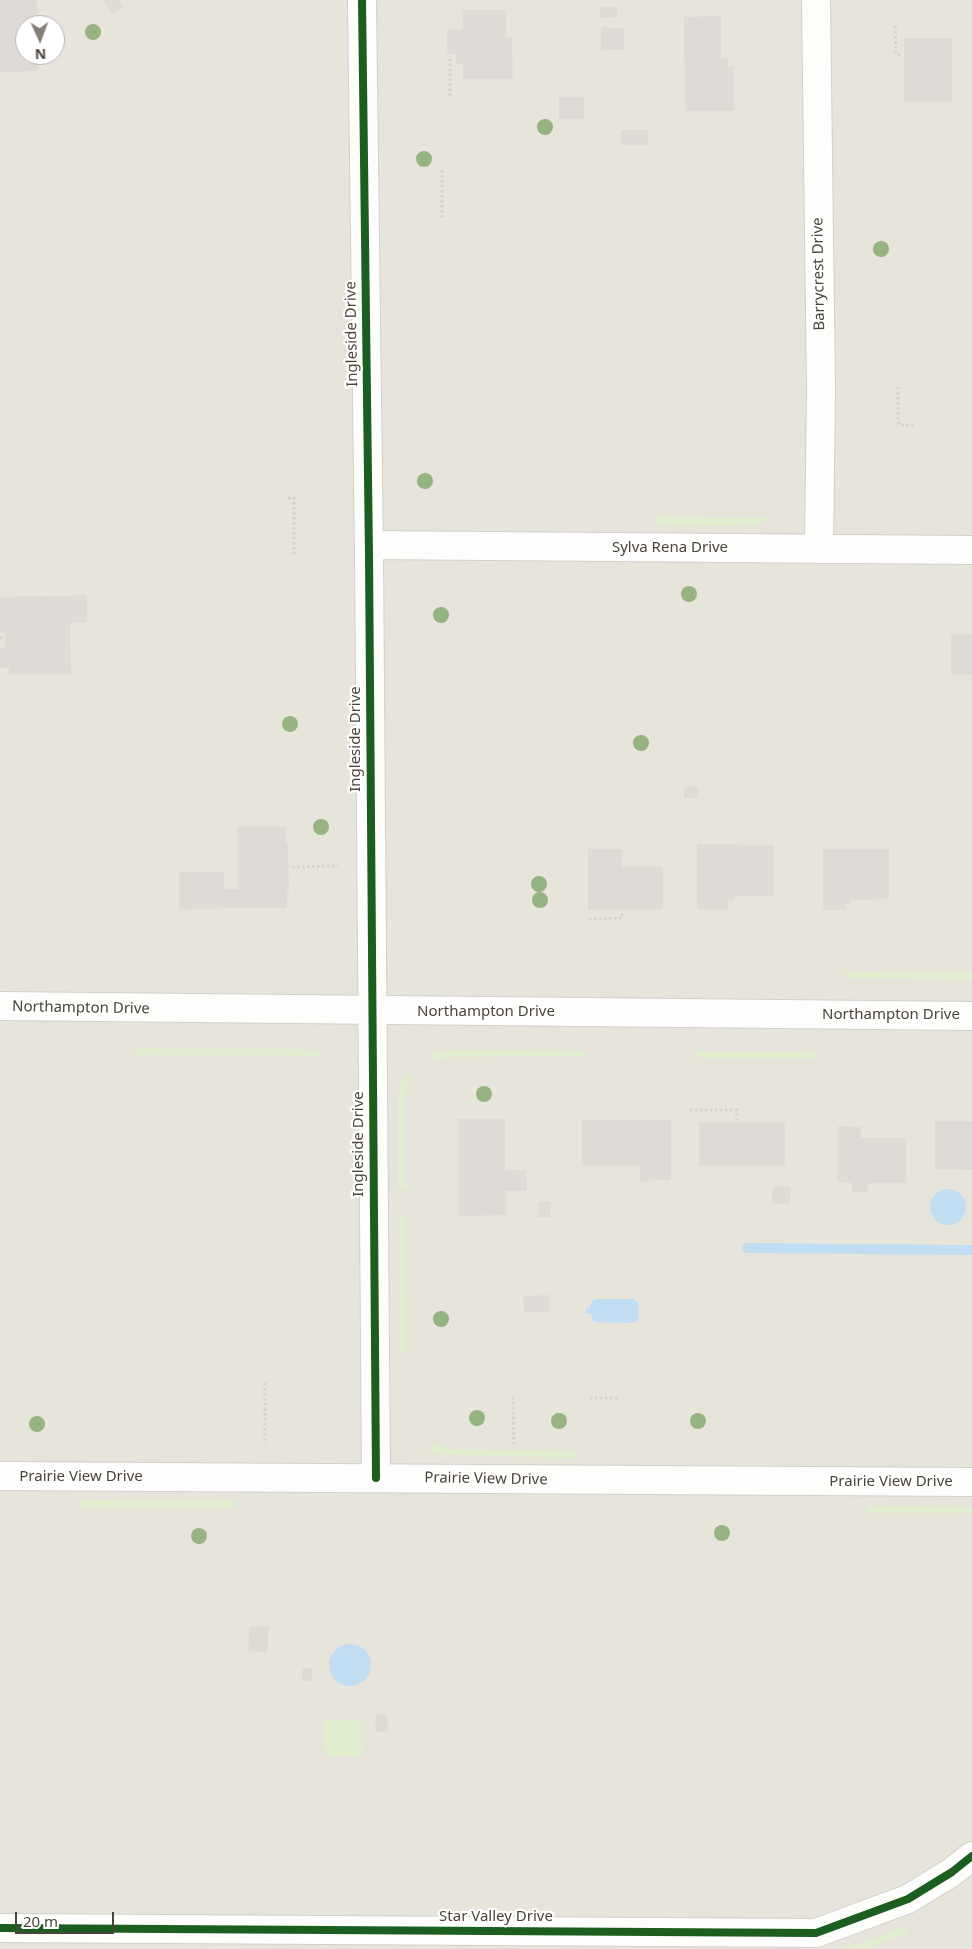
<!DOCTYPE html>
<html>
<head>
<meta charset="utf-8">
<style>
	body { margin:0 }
	#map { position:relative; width:972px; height:1949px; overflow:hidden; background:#f4f2ee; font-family:"Noto Sans",sans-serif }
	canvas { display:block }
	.north { position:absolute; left:15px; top:15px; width:50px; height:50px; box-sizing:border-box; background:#fff; border:1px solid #b7b4b0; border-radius:50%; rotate:178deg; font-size:14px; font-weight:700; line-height:20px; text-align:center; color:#4b4439 }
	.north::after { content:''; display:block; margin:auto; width:18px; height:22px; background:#868178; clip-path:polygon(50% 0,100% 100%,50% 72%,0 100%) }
	.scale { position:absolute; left:15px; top:1912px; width:99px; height:22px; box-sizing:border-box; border:2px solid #4b4439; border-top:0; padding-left:6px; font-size:15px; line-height:18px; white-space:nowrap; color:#4b4439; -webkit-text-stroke:4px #fff; paint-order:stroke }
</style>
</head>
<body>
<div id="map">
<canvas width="972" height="1949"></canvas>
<div class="north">N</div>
<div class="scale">20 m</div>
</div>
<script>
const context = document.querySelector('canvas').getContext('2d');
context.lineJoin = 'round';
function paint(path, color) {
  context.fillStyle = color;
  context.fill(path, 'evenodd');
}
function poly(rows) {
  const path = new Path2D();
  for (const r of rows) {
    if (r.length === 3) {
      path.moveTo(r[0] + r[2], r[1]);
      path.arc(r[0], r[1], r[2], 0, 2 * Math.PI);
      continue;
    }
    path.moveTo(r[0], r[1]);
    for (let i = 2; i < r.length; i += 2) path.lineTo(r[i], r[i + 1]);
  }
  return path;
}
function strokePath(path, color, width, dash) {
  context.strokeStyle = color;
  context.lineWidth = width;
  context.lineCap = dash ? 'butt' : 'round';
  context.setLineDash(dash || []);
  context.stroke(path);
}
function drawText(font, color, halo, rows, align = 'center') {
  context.font = font + ' "Noto Sans",sans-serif';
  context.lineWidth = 4.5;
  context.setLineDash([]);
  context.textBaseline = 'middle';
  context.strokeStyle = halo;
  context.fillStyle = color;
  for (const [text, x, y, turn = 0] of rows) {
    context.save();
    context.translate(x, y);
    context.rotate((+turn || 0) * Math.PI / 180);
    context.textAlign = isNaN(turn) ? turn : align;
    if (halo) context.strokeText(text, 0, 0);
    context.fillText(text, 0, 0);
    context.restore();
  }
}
const residential = poly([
	[0,0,972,0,972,1949,0,1949],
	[25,25,55,25,55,55,25,55]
]);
const green = poly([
	[656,517,771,518,755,525,737,524,737,526,656,525],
	[844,972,972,973,972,979,844,978],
	[135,1048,303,1049,316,1052,325,1056,135,1055],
	[451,1050,584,1051,585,1056,450,1057,433,1060,430,1054],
	[698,1052,815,1052,816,1058,698,1058],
	[407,1074,412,1077,406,1091,404,1104,405,1188,398,1188,398,1097,400,1086],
	[399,1217,405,1217,406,1352,400,1352],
	[431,1444,447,1449,575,1451,576,1458,443,1455,427,1450],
	[78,1500,233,1501,233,1507,78,1507],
	[867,1506,972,1507,972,1513,867,1513],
	[324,1720,361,1720,362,1756,326,1756],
	[906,1927,909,1932,870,1947,836,1949,868,1941]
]);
const water = poly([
	[948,1207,18],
	[596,1299,634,1299,638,1303,639,1319,634,1323,594,1322,591,1314,586,1313,586,1308,590,1307,592,1301],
	[350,1665,21]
]);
const stream = poly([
	[747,1248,972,1250]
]);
const building = poly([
	[0,0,37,0,37,25,25,25,25,55,38,55,38,71,0,72],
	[103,0,119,0,123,7,112,14],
	[600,7,617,7,618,17,600,18],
	[462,10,506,10,506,37,512,37,513,79,463,79,463,63,456,64,456,54,447,54,447,29,463,29],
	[721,16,721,59,728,59,728,66,734,66,734,111,685,111,684,17],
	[601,27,624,28,624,50,601,50],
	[904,38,952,38,952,101,904,101],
	[559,97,584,97,584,119,559,119],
	[621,130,648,130,648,145,621,145],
	[87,595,87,622,70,623,71,674,9,675,9,668,0,668,0,648,5,648,5,632,0,632,0,597],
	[951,634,972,635,972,675,951,675],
	[684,787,698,787,698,798,684,798],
	[237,827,286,827,286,843,288,843,289,892,287,892,287,908,179,909,179,872,224,872,224,889,238,889],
	[697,844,774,845,774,896,735,896,735,900,728,901,728,909,697,909],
	[588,849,622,849,622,867,663,867,663,909,588,910],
	[823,849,889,849,889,899,851,900,851,904,846,904,846,910,823,910],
	[458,1119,505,1119,505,1170,526,1170,527,1191,506,1191,507,1215,459,1216],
	[582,1120,671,1120,671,1180,640,1181,640,1165,582,1166],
	[935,1121,972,1121,972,1170,935,1169],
	[699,1122,785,1123,785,1166,699,1165],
	[838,1126,861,1127,861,1138,906,1138,906,1183,869,1183,868,1192,852,1192,852,1183,837,1182],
	[773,1186,791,1187,790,1204,772,1203],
	[539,1201,551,1202,550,1217,538,1217],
	[549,1295,550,1311,524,1313,523,1296],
	[250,1626,269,1627,267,1653,248,1651],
	[303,1668,313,1668,312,1681,302,1681],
	[376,1715,387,1715,388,1732,375,1732]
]);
const path = poly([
	[895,26,896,54,902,55],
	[450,96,450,60,453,59],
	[442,170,442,217],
	[898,387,898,422,900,425,913,425],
	[288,498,294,498,294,556],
	[0,638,3,638],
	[292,867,338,866],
	[589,919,622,918,622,913],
	[690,1110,737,1110,737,1120],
	[265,1383,265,1444],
	[513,1397,514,1447],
	[590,1398,620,1398]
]);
const minor = poly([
	[362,0,369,555,376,1478],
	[816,0,821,388,819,549],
	[369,545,972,550],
	[0,1006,972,1016],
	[0,1476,972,1482],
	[0,1928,816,1933,908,1899,952,1872,972,1856]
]);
const cycleway = poly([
	[362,0,369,555,376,1478],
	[0,1928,816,1933,908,1899,952,1872,972,1856]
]);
const trees = [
	[93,32],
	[545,127],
	[424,159],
	[881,249],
	[425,481],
	[689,594],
	[441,615],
	[290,724],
	[641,743],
	[321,827],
	[539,884],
	[540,900],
	[484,1094],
	[441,1319],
	[477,1418],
	[559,1421],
	[698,1421],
	[37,1424],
	[722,1533],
	[199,1536]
];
const streetNames = [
	["Barrycrest Drive",819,274,-91],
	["Ingleside Drive",352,334,-91],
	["Sylva Rena Drive",670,548],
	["Ingleside Drive",356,739,-90],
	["Northampton Drive",81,1008,1],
	["Northampton Drive",486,1012],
	["Northampton Drive",891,1015],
	["Ingleside Drive",359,1144,-90],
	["Prairie View Drive",81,1477],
	["Prairie View Drive",486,1479,1],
	["Prairie View Drive",891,1482],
	["Star Valley Drive",496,1917]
];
paint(residential, '#e7e4dc');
paint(green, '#e1eecf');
paint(water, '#c0ddf1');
strokePath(stream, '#c0ddf1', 10);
paint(building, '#dedbd6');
strokePath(minor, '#d2d0cb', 30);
strokePath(path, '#d3d2cc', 3, [2.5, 2.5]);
strokePath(minor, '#fdfdfc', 28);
strokePath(cycleway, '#1b5e20', 8);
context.fillStyle = '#96b382';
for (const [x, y] of trees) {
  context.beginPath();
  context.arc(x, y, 8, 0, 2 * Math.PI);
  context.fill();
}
drawText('15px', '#4b4439', '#fff', streetNames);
</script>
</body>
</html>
